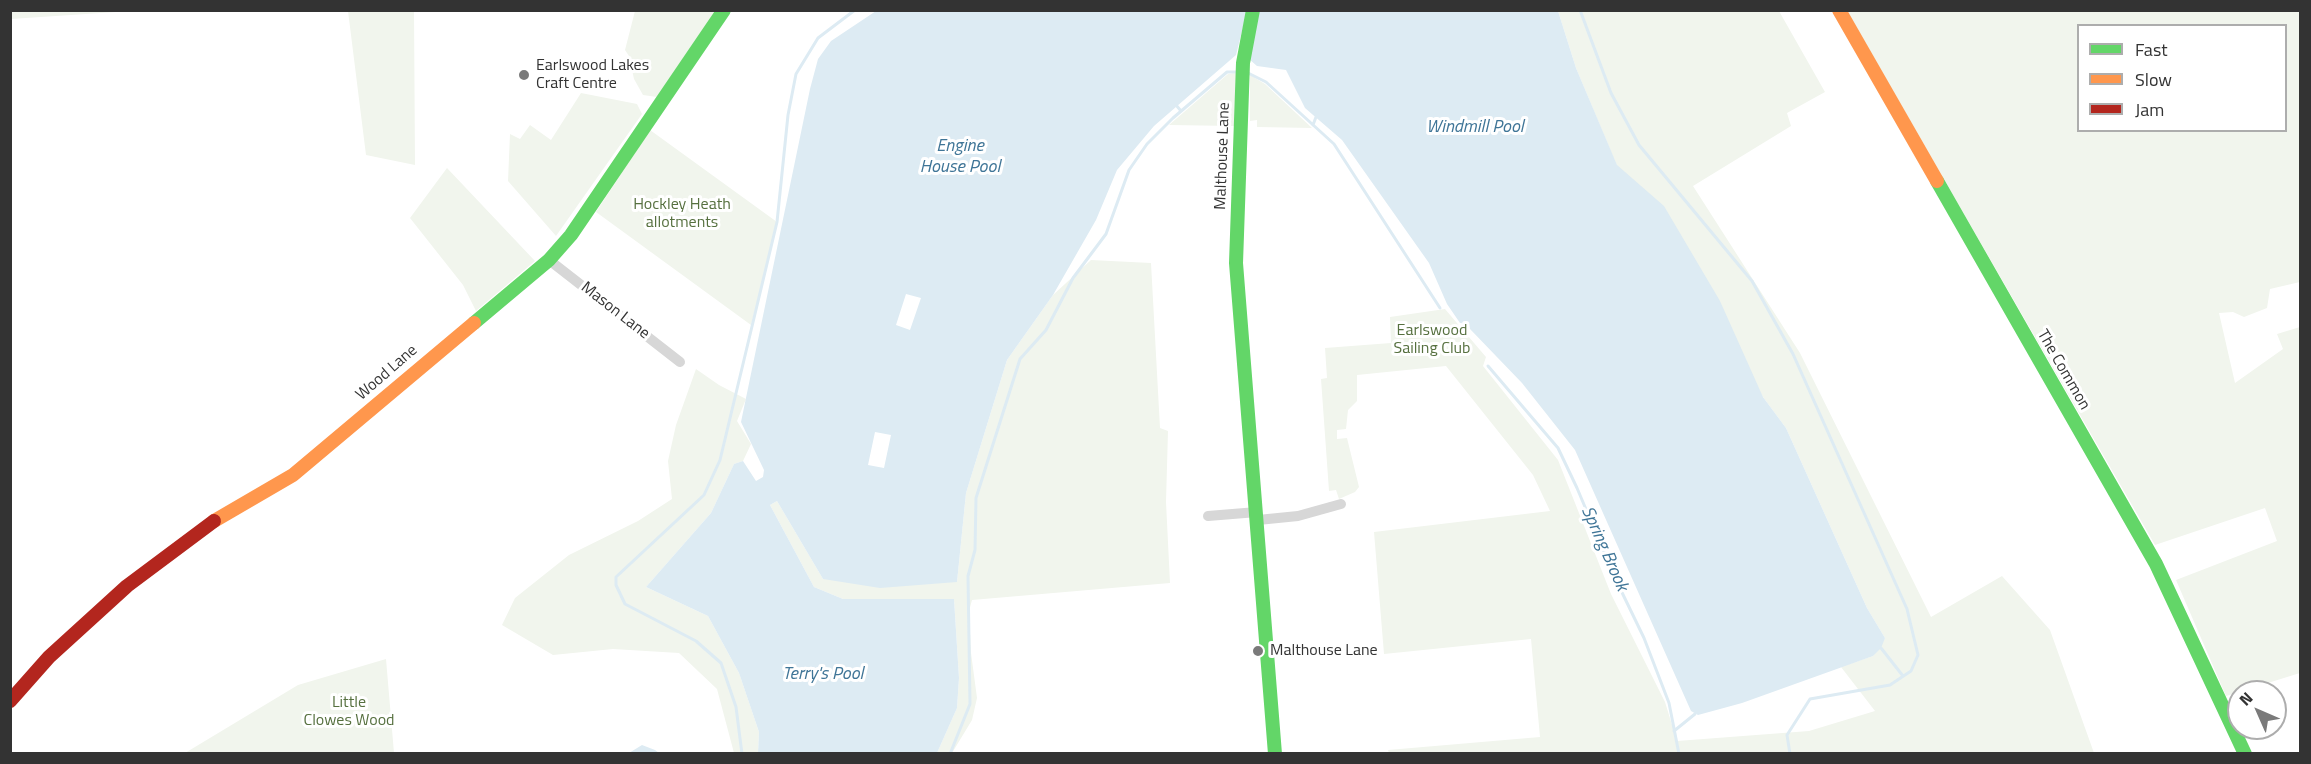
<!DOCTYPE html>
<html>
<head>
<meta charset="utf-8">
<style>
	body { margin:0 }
	#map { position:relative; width:2311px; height:764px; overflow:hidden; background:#fff; font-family:"Titillium Web",sans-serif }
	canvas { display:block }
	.frame { position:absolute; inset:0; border:12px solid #333; pointer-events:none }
	.legend { position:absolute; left:2077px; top:24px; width:210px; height:108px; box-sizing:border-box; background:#fff; border:2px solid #adadad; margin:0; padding:8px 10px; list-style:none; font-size:18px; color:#333 }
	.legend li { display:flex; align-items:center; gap:12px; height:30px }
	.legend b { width:30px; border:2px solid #adadad }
	.north { position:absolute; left:2227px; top:680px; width:60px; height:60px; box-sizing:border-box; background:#fff; border:2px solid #adadad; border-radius:50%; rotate:315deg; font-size:16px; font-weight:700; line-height:24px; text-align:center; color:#333 }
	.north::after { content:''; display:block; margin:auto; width:21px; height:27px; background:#7a7a7a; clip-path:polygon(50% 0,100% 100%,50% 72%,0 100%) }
</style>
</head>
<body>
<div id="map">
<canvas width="2311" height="764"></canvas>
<div class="frame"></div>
<ul class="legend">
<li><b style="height:8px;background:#63d668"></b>Fast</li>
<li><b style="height:8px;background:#ff974d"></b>Slow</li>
<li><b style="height:8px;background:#b3261e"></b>Jam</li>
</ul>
<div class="north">N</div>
</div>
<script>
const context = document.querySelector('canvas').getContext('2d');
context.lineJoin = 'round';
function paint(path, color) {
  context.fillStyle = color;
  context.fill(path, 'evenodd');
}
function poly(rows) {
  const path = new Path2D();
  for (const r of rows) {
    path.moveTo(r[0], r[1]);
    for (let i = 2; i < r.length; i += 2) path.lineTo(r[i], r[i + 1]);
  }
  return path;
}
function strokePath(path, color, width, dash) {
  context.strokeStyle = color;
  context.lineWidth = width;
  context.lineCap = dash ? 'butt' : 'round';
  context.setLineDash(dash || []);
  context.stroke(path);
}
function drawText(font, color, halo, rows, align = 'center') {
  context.font = font + ' "Titillium Web",sans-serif';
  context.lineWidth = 6;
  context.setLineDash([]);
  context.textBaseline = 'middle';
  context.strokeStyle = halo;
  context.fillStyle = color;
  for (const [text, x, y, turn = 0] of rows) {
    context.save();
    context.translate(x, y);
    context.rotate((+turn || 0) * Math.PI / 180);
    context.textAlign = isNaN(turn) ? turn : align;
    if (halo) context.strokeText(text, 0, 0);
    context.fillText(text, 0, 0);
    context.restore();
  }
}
const green = poly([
	[11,10,131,10,131,11,11,19],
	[348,11,414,11,415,165,366,155],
	[635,11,715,11,657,97,643,95,634,79,629,56,625,50],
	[1558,11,1779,11,1825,92,1787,113,1791,126,1693,186,1800,353,1931,617,2002,576,2050,630,2094,753,1389,753,1388,750,1540,737,1531,639,1384,654,1374,532,1550,511,1533,475,1446,366,1357,375,1357,401,1348,410,1346,429,1337,430,1337,439,1347,438,1359,487,1355,492,1339,499,1336,490,1329,491,1321,379,1327,378,1325,348,1391,343,1390,317,1445,309,1486,357,1483,366,1558,460,1611,594,1665,702,1677,741,1809,731,1875,711,1841,667,1873,656,1885,638,1867,608,1786,428,1763,397,1617,166,1576,68],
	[1847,11,2300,11,2300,282,2270,289,2267,308,2244,317,2233,312,2219,313,2235,383,2283,349,2277,334,2300,327,2300,673,2226,696,2176,580,2277,541,2265,508,2155,545],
	[2078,26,2286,26,2286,130,2078,130],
	[1236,73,1234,126,1169,125,1228,74],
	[1250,75,1265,84,1312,128,1257,127,1257,120,1250,121],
	[581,93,637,104,642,114,556,236,508,181,510,134,520,139,530,125,551,140],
	[650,130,777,222,751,325,596,212],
	[447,168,535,261,476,311,463,285,410,218],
	[1091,260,1151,263,1160,428,1168,431,1166,502,1170,583,972,600,969,611,971,653,977,698,972,720,952,753,937,753,957,708,959,678,954,599,843,599,814,587,770,505,777,501,823,579,957,582,966,493,1007,360,1053,295],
	[696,369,719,385,746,399,737,421,751,444,743,461,734,464,711,513,646,587,708,616,739,673,759,732,758,753,734,753,717,689,679,653,613,649,553,655,502,625,515,598,569,555,638,521,672,499,668,461,676,425],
	[386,659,394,753,185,753,298,685]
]);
const water = poly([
	[876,11,1247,11,1236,55,1154,126,1117,170,1096,220,1053,295,1007,360,966,493,957,582,880,588,823,579,777,501,770,505,814,587,843,599,954,599,959,678,957,708,937,753,758,753,759,732,739,673,708,616,646,587,711,513,734,464,743,461,756,481,763,477,764,470,741,422,810,89,818,59,831,41],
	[906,294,921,298,910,330,896,325],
	[875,432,891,435,884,468,868,465],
	[1259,11,1558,11,1576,68,1617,165,1664,206,1720,301,1763,397,1786,428,1867,608,1885,638,1881,648,1873,656,1742,703,1698,715,1691,711,1575,450,1522,383,1470,329,1469,324,1460,323,1447,304,1429,263,1342,140,1305,108,1286,70,1257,66,1249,59],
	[642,745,655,750,659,753,629,753]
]);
const stream = poly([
	[1580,10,1611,93,1639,145,1752,281,1793,354,1907,609,1918,655,1911,671,1890,685,1810,699,1787,735,1790,754],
	[1248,73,1266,82,1334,144,1440,308],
	[1176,105,1181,111],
	[1313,125,1316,117],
	[1488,366,1558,448,1577,488,1615,578,1644,638,1669,703,1679,754],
	[1881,648,1903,676],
	[1674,731,1695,714],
	[742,754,736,707,721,663,696,641,625,604,616,585,616,577,704,495,720,460,777,222,788,115,796,74,818,38,855,10],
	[950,754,970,704,968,576,975,550,976,498,1020,359,1046,330,1073,278,1106,234,1129,170,1147,144,1173,118,1227,72,1239,72]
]);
const street = poly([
	[549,260,680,362],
	[1208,516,1257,512],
	[1258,520,1298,516,1341,504]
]);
const fast = poly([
	[1253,10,1243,63,1236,263,1275,754],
	[1937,181,2156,564,2245,754],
	[474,323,549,260,571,235,724,10]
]);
const slow = poly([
	[1839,10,1937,181],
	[214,521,293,475,474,323]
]);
const jam = poly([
	[10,701,49,657,127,586,214,521]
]);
const markers = [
	[524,75,6,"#7a7a7a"],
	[1258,651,6,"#7a7a7a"]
];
const poiNames = [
	["Earlswood Lakes",536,66],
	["Craft Centre",536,84],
	["Malthouse Lane",1270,651]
];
const streetNames = [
	["Malthouse Lane",1223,156,-88],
	["Mason Lane",615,311,38],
	["The Common",2063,370,60],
	["Wood Lane",387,373,-41]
];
const parkNames = [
	["Hockley Heath",682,205],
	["allotments",682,223],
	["Earlswood",1432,331],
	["Sailing Club",1432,349],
	["Little",349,703],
	["Clowes Wood",349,721]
];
const waterNames = [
	["Windmill Pool",1475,128],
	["Engine",960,147],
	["House Pool",960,168],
	["Spring Brook",1604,549,66],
	["Terry's Pool",823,675]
];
paint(green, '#f1f5ed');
paint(water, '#ddebf3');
strokePath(stream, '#ddebf3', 3);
strokePath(street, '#d7d7d7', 10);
strokePath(fast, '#63d668', 14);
strokePath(slow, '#ff974d', 14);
strokePath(jam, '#b3261e', 14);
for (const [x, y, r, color] of markers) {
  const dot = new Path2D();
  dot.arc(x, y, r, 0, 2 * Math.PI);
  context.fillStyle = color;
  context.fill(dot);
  strokePath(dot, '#fff', 2);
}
drawText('16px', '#333', '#fff', poiNames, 'left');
drawText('16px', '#333', '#fff', streetNames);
drawText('16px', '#56703f', '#fff', parkNames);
drawText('italic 18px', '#3f7597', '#fff', waterNames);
</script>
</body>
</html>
